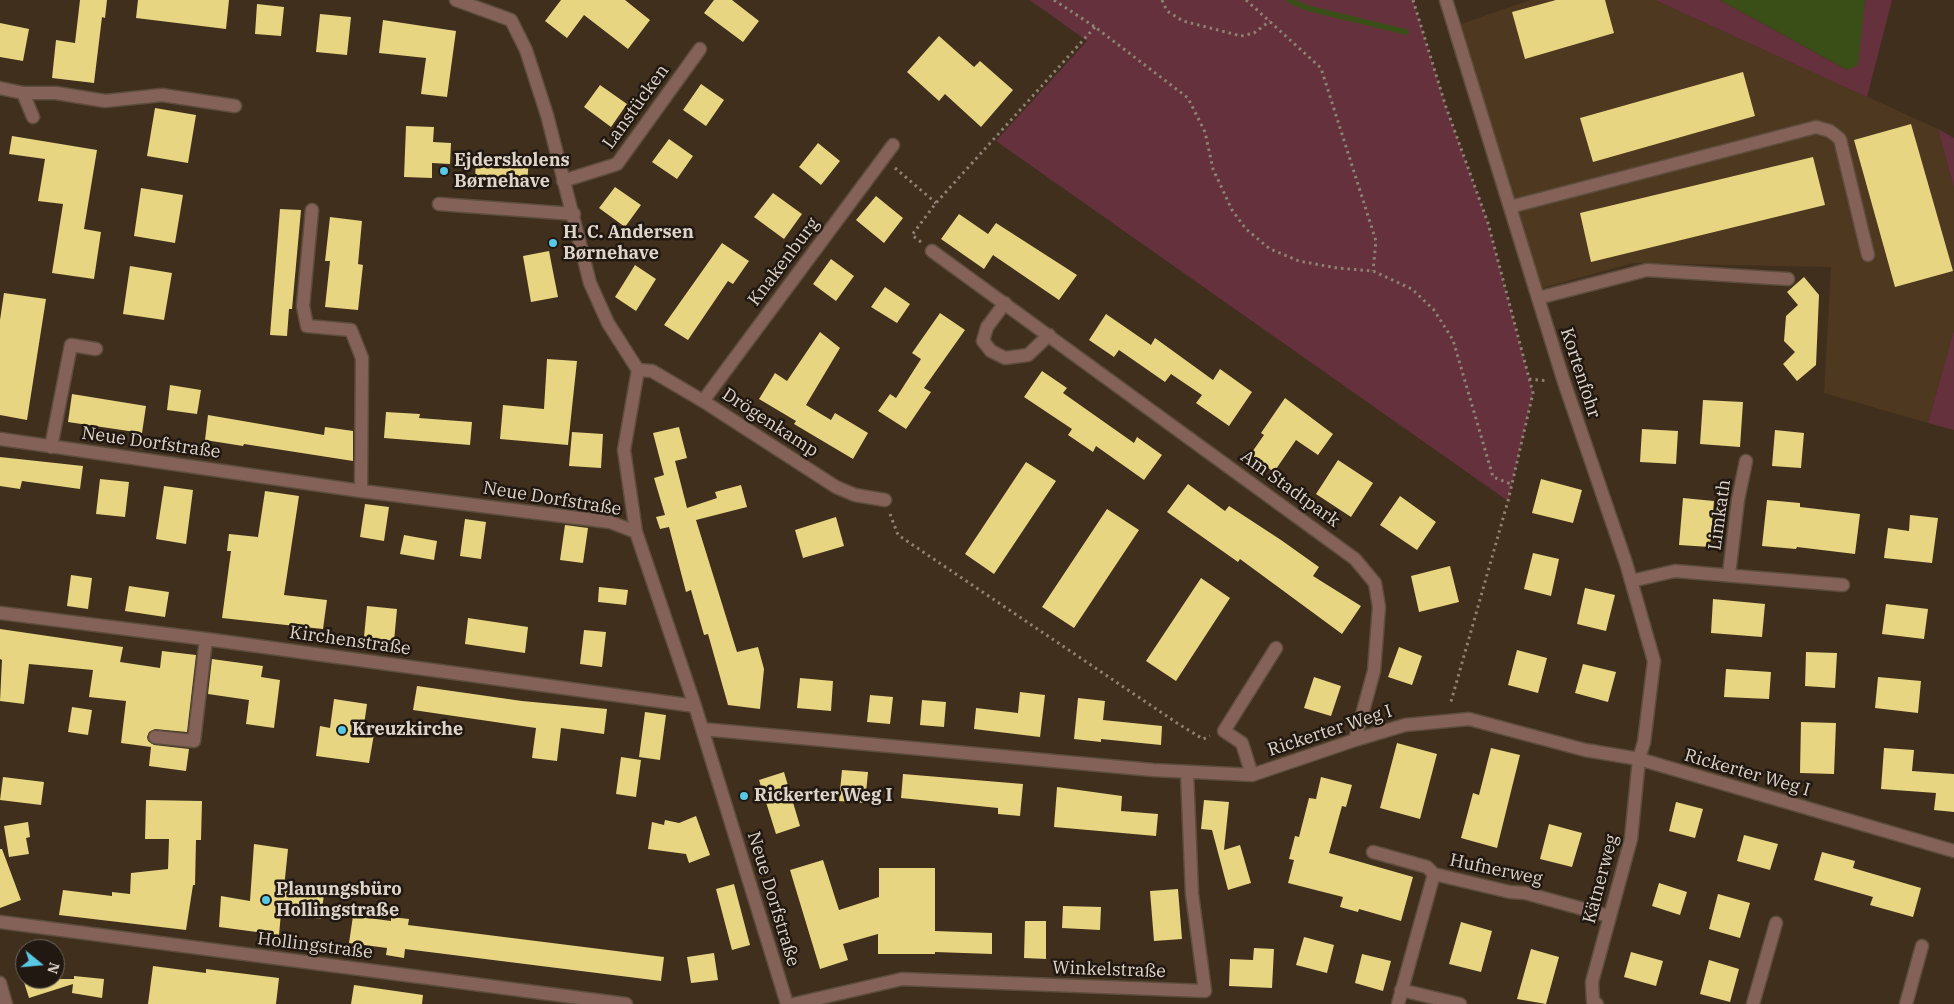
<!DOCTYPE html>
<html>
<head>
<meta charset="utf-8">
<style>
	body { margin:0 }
	#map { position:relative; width:1954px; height:1004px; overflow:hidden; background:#402f1d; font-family:"IBM Plex Serif",serif }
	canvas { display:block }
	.north { position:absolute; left:15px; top:939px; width:50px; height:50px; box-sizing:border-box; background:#211911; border:1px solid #6d645b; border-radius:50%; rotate:107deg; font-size:14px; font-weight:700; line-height:20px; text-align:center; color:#dfd4c9 }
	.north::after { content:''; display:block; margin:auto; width:18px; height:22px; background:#59c8e4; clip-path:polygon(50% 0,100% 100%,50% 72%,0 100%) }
</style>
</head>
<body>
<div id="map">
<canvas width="1954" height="1004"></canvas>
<div class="north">N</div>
</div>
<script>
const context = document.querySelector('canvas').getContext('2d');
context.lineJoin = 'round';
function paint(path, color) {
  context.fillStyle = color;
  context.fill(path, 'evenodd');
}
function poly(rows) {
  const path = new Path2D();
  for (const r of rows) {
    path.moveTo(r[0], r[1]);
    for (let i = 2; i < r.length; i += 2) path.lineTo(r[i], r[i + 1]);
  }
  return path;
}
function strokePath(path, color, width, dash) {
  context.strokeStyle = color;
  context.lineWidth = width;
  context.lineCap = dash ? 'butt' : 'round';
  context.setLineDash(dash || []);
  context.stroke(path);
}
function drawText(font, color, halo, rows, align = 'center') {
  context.font = font + ' "IBM Plex Serif",serif';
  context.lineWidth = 5;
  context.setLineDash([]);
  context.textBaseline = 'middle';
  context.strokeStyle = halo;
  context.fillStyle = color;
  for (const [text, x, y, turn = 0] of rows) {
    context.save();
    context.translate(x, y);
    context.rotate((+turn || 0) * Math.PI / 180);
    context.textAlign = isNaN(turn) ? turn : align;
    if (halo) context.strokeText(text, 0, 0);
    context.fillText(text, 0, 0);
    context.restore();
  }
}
const built = poly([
	[1530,0,1655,0,1938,129,1954,188,1954,330,1928,423,1824,393,1831,267,1633,263,1528,292,1447,29]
]);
const green = poly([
	[1030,0,1413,0,1446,107,1488,223,1533,393,1508,501,996,141,1087,41],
	[1655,0,1720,0,1847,70,1865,0,1892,0,1867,97],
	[1938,129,1954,138,1954,188],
	[1954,330,1954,430,1928,423]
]);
const water = poly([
	[1720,0,1865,0,1858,65,1847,70]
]);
const stream = poly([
	[1289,0,1307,8,1406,32]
]);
const building = poly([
	[80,0,107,0,105,18,102,17,94,83,52,78,56,40,75,43],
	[138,0,229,0,226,29,136,18],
	[561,0,625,0,650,20,628,49,584,15,567,38,545,21],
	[714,0,732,0,759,21,743,42,704,13],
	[1556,0,1605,0,1614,33,1525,59,1512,12],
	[257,4,284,7,281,36,255,34],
	[320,14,351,17,347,55,316,52],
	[383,20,456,31,447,97,421,94,426,58,379,53],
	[0,23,29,29,23,61,0,57],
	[939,36,974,67,980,61,1013,90,981,127,945,94,939,101,907,72],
	[1743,72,1755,116,1593,162,1580,118],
	[701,84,724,100,706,126,683,110],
	[600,85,627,104,611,127,584,107],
	[155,108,196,115,188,163,147,156],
	[1911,124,1953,271,1895,287,1854,140],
	[406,126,434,127,433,142,451,143,450,164,432,163,432,178,404,177],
	[12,136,97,150,84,229,101,232,94,279,52,273,63,204,38,201,45,159,9,154],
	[669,139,693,156,677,179,652,162],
	[818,143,840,161,821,185,799,167],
	[476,157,529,159,527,183,475,181],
	[1813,157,1825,205,1591,262,1580,213],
	[615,187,641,205,625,227,599,208],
	[141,188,183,195,175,243,134,236],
	[773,193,802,214,784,239,754,217],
	[876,196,903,218,884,243,856,220],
	[280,209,301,210,292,309,289,309,287,336,270,335],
	[959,214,988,234,996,223,1077,275,1059,300,993,255,984,269,941,239],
	[330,217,362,221,358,264,363,265,358,310,325,307,330,261,325,261],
	[722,243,749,261,733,284,728,281,688,340,664,325],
	[549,251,558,297,531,302,523,256],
	[831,259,854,276,836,301,813,284],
	[635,265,656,279,636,311,615,297],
	[130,266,172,273,164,320,123,314],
	[1804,277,1819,295,1816,365,1797,381,1783,364,1795,352,1784,341,1786,316,1798,305,1787,292],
	[885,287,910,304,897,323,871,307],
	[4,293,46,299,27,420,0,415,0,320],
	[940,313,965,330,924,388,931,392,906,429,878,411,890,394,896,398,921,359,912,353],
	[1106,314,1151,345,1155,338,1213,380,1220,369,1252,392,1229,426,1196,403,1202,395,1171,374,1165,382,1119,350,1114,357,1089,340],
	[820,332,840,348,806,405,831,420,835,413,868,433,853,459,794,424,796,421,759,399,775,373,787,381],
	[547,359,577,361,568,445,500,439,503,405,544,409],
	[1042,371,1067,388,1063,393,1134,443,1137,437,1162,455,1144,480,1096,446,1093,452,1068,435,1072,429,1024,397],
	[170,385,201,390,197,414,167,410],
	[72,394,146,406,142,433,68,422],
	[1285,398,1333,434,1318,455,1296,440,1274,472,1250,455,1264,435,1261,433],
	[1703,400,1743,402,1740,447,1700,444],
	[386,412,420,414,419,418,472,422,470,445,384,438],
	[208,415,324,435,325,427,353,431,353,461,244,444,243,446,205,440],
	[679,427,687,458,675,461,687,508,717,498,715,492,741,485,747,507,696,520,737,652,758,647,764,669,760,709,728,705,708,634,704,635,691,590,686,592,669,527,660,529,656,517,665,515,654,478,664,475,653,433],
	[1642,429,1678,431,1676,464,1640,462],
	[1775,430,1804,433,1801,468,1772,466],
	[572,432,603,434,601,468,569,466],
	[0,457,83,466,80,489,22,481,20,489,0,486],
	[1338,460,1373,483,1351,517,1316,494],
	[1026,462,1056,481,994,574,965,554],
	[100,479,129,482,125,517,96,514],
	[1541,479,1582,490,1573,523,1532,513],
	[1188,484,1225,511,1229,506,1281,540,1319,567,1313,576,1361,606,1342,634,1240,559,1238,562,1167,512],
	[164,486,193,490,186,544,156,539],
	[265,491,299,496,284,595,327,600,323,629,222,618,231,551,227,551,229,534,258,537],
	[1400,496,1436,522,1417,550,1380,525],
	[1683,498,1714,501,1710,547,1679,545],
	[1767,500,1800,503,1800,507,1860,514,1855,554,1797,547,1796,549,1762,546],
	[365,504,389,507,384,541,360,537],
	[1107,509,1139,530,1074,628,1042,607],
	[1910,515,1938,518,1932,563,1884,558,1888,528,1909,531],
	[836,517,844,546,803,558,795,530],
	[465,519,486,522,481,559,460,556],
	[565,525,588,528,583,563,560,560],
	[404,535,437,541,434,560,400,554],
	[1533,553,1559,559,1551,596,1524,589],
	[1450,566,1459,602,1419,612,1411,576],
	[71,575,92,578,88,609,67,606],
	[1201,578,1230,598,1176,681,1146,661],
	[129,586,169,592,165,617,125,611],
	[599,587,628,590,626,605,598,602],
	[1585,588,1615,595,1606,631,1577,624],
	[1713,599,1765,604,1762,637,1711,633],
	[1886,604,1928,609,1924,639,1882,634],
	[367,606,397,609,394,641,364,637],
	[468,618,528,627,525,653,465,644],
	[0,629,123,647,120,662,160,668,162,651,196,655,187,732,155,729,149,732,147,737,148,741,154,745,189,749,186,771,149,766,151,747,121,743,126,701,89,697,93,670,29,664,24,704,0,701,2,660,0,659],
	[584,630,606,632,602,667,580,664],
	[1399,647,1422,656,1412,685,1388,677],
	[1517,650,1547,658,1538,693,1508,685],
	[1806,652,1837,653,1835,688,1805,686],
	[212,659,263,666,261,677,280,680,274,728,246,724,249,700,208,694],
	[1583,664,1616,672,1608,702,1575,693],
	[1726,669,1771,672,1769,699,1724,697],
	[1314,677,1341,686,1331,716,1304,708],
	[1878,677,1921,681,1918,713,1875,708],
	[800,678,833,681,831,711,797,708],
	[417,686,522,701,607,709,604,734,561,728,557,761,532,758,536,728,413,710],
	[1020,692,1045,695,1040,737,974,729,976,708,1018,713],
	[870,695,893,697,890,724,867,722],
	[1078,698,1105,701,1103,720,1162,726,1161,745,1101,739,1101,742,1074,739],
	[334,699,367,704,363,732,374,734,369,763,316,756,320,726,330,728],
	[922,700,946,702,944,727,920,725],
	[72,707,92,710,88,735,68,732],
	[645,712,666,715,660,760,639,757],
	[1801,722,1836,723,1834,774,1800,773],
	[1397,743,1437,754,1420,819,1380,808],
	[1491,748,1520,755,1497,848,1461,838,1473,793,1479,795],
	[1884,748,1914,750,1912,771,1954,774,1954,812,1934,810,1936,793,1881,789],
	[621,757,641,760,636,797,616,794],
	[842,770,868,772,865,803,839,801],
	[784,772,800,826,776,834,759,780],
	[903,774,1023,784,1020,816,998,814,998,808,901,798],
	[3,777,44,782,41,805,0,800],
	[1321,777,1352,785,1346,807,1342,806,1329,853,1413,877,1401,921,1359,909,1358,912,1340,907,1343,897,1288,883,1294,860,1289,859,1295,836,1299,837,1309,798,1316,799],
	[1057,787,1122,796,1121,811,1158,814,1156,836,1054,827],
	[146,800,202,801,201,840,196,840,195,885,193,885,186,930,59,915,63,890,112,896,112,892,130,894,131,873,168,869,169,839,145,839],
	[1204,800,1229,802,1224,850,1240,845,1251,883,1228,890,1212,830,1201,829],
	[1676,802,1703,809,1695,838,1669,831],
	[696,816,710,855,689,863,686,854,648,849,652,822,664,825,665,820,679,823],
	[28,822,30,837,26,838,29,854,9,857,4,826],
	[1549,824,1582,833,1572,867,1540,859],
	[1744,835,1778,844,1770,870,1737,861],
	[254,844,288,849,284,888,324,894,321,919,281,913,279,935,219,927,221,896,250,901],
	[0,849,2,849,21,900,0,908],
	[1822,852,1855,861,1853,868,1921,888,1913,917,1870,905,1873,897,1814,880],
	[823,860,839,910,879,897,879,868,935,868,935,931,992,933,992,954,935,952,935,954,878,954,878,934,843,944,848,960,820,969,790,870],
	[1659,883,1687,892,1680,915,1652,906],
	[734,884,750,945,732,950,716,889],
	[1178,889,1182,939,1154,941,1150,891],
	[1718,894,1750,903,1740,938,1709,929],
	[1063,906,1101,907,1100,930,1062,928],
	[353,916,391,921,391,917,409,919,408,925,664,957,661,981,405,949,404,958,386,955,387,948,349,943],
	[1025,921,1046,921,1046,959,1024,958],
	[1461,922,1492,931,1481,972,1449,964],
	[1304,937,1334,945,1327,973,1296,965],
	[1254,948,1274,949,1272,988,1229,986,1230,959,1253,960],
	[1531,949,1559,957,1546,1004,1517,999],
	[1631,952,1663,961,1656,986,1624,977],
	[714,953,718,980,691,983,687,957],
	[1362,954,1391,961,1383,991,1355,983],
	[1709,960,1739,969,1730,1002,1700,994],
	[153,966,206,973,206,969,279,978,276,1004,148,1004],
	[74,976,104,979,102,998,72,993,73,984,29,998,23,979,74,979],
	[354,985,423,995,422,1004,351,1004]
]);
const path = poly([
	[1054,0,1095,27,1188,98,1205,132,1213,169,1232,210,1246,229,1270,249,1299,261,1337,268,1373,271,1412,289,1434,310,1453,340,1493,477,1511,484],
	[1162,0,1167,11,1183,21,1241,36,1254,33,1270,21],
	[1246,0,1321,68,1376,241,1373,271],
	[1413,0,1446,107,1488,223,1533,393,1508,501,1450,705],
	[895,168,936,203],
	[921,242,912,235,936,203,1095,27],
	[1529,379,1548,381],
	[890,514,898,535,1177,723,1203,739,1210,736]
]);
const minor = poly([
	[456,0,511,20,526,50,547,115,590,283,608,323,638,370,624,450,636,532],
	[1446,0,1564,382,1626,563,1654,661,1644,742,1639,759,1631,839,1592,982,1593,1001,1597,1004],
	[0,88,23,93,56,93,105,101,162,95,235,106],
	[23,93,33,117],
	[563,181,617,164,700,49],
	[439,204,574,214],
	[1510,207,1816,127,1830,131,1840,139,1868,255],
	[312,210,303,306,307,326,351,330,362,358,361,491],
	[932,251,1355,559,1375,583,1379,607,1374,671,1355,740],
	[1538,298,1647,270,1788,279],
	[1005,303,987,327,983,341,991,351,1005,358,1028,355,1049,335],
	[638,370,652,371,703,401,836,487,855,495,885,500],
	[703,401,893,145],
	[0,439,361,491,610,522,636,532,695,706,787,1004],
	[51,447,71,345,96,349],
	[1729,574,1738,500,1746,461],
	[1631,581,1675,571,1843,585],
	[0,613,206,639,695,706],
	[702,729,1153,770,1252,775,1355,740,1405,725,1469,719,1585,750,1639,759,1954,851],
	[155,737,194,741,206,639],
	[1252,775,1242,743,1224,731,1276,648],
	[1373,852,1427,867,1434,874],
	[1434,874,1510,892,1525,893,1609,916],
	[0,922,626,1004],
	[0,983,6,1004],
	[1401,990,1460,1004],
	[794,1004,902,979,1205,991,1192,894,1187,773],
	[1398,1004,1434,874],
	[1753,1004,1776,923],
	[1906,1004,1922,946]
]);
const markers = [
	[444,171,5,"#59c8e4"],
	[553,243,5,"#59c8e4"],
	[342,730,5,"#59c8e4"],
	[744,796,5,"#59c8e4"],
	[266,900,5,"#59c8e4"]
];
const streetNames = [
	["Lanstücken",636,107,-54],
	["Knakenburg",784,262,-53],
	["Kortenfohr",1580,373,72],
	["Drögenkamp",770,423,33],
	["Neue Dorfstraße",151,443,8],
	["Am Stadtpark",1290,489,36],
	["Neue Dorfstraße",552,499,9],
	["Limkath",1720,515,-82],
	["Kirchenstraße",350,641,8],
	["Rickerter Weg I",1330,731,-18],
	["Rickerter Weg I",1747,773,16],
	["Hufnerweg",1496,870,12],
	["Kätnerweg",1601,879,-75],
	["Neue Dorfstraße",773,899,73],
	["Hollingstraße",315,946,7],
	["Winkelstraße",1109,970,2]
];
const poiNames = [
	["Ejderskolens",454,161],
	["Børnehave",454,182],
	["H. C. Andersen",563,233],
	["Børnehave",563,254],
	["Kreuzkirche",352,730],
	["Rickerter Weg I",754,796],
	["Planungsbüro",276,890],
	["Hollingstraße",276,911]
];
paint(built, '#4e3820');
paint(green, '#65313d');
paint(water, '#3a4f17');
strokePath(stream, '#3a4f17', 5.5);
paint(building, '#e7d582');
strokePath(minor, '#5d4d3c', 15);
strokePath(path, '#8e8072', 3, [2.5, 4]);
strokePath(minor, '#846258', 12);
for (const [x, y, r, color] of markers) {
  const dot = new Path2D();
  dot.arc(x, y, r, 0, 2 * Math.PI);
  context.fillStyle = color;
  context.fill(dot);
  strokePath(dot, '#211911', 2);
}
drawText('18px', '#dfd4c9', '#211911', streetNames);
drawText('bold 18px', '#dfd4c9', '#211911', poiNames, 'left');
</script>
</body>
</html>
